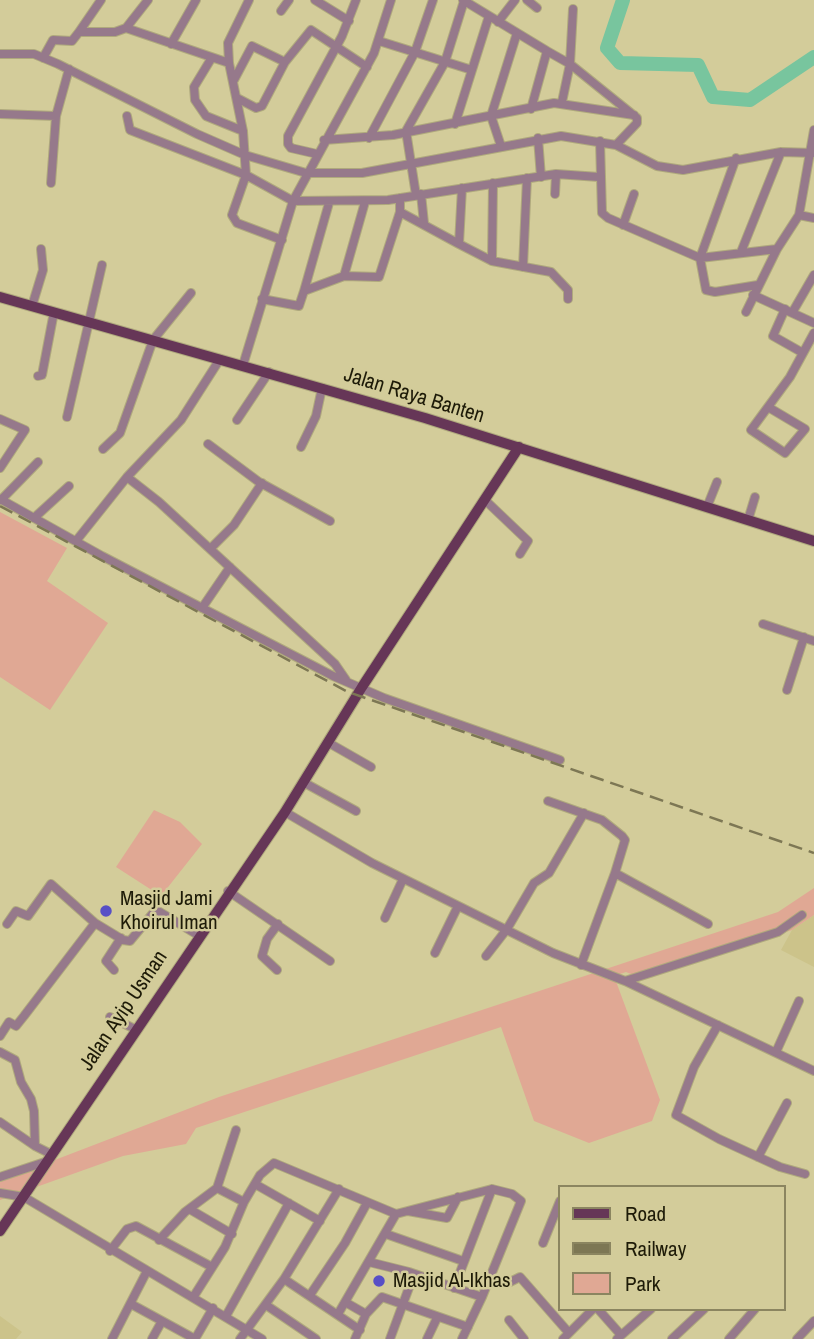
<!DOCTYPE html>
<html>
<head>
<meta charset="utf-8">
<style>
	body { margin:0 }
	#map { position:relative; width:814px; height:1339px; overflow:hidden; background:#d3cc9a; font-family:"Archivo Narrow",sans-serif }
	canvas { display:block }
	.legend { position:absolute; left:558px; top:1185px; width:228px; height:126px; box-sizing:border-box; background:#d3cc9a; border:2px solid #8b8560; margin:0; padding:9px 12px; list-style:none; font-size:21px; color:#1e1b08 }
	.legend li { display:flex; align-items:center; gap:14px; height:35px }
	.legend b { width:35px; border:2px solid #8b8560 }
</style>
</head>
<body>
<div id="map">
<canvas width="814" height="1339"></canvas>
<ul class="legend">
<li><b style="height:9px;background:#663657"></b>Road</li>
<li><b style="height:9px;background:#7d7754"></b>Railway</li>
<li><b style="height:19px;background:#e0a894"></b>Park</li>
</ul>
</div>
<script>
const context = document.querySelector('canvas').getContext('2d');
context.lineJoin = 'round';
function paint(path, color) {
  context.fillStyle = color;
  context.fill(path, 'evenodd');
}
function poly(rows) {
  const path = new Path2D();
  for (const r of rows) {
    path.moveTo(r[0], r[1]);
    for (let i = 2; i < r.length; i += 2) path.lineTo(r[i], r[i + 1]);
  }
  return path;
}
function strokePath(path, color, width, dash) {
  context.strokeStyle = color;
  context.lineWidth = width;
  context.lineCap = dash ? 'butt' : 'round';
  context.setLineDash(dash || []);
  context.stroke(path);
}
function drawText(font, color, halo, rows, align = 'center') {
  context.font = font + ' "Archivo Narrow",sans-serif';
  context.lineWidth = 5;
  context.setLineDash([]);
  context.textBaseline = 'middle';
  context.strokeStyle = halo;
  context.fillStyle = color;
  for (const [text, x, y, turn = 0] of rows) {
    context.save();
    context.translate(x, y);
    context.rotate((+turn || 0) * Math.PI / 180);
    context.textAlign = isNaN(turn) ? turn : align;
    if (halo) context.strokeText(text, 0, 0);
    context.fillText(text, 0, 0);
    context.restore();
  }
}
const built = poly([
	[814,915,814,967,781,950,792,930],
	[0,1316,22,1332,16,1339,0,1339]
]);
const green = poly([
	[0,512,67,548,47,581,108,623,50,710,0,677],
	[154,810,180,822,202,844,161,896,116,867],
	[814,888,814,915,792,930,643,979,626,972,614,976,660,1100,652,1121,589,1143,534,1121,501,1027,196,1128,186,1144,123,1156,0,1200,0,1181,219,1097,778,912]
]);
const river = poly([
	[623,0,607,48,620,63,698,65,713,97,750,100,814,57]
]);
const minor = poly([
	[101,0,79,32,115,32,126,28,229,63],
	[249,0,228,43,229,63,243,131,246,175,232,215,237,223,282,240],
	[315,0,349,21],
	[463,0,547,51,531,109],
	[527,0,537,8],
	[281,11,289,0],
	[498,22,515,0],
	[126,28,148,0],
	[379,41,472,70],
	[171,44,196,0],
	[0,54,34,54,58,64,197,134,245,155,306,173,362,173,561,136,616,145,637,123,637,118,570,64,547,51],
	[43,58,53,40,72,41,79,32],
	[211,59,194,87,195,100,206,116,243,131],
	[234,80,252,46,285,62],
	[237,98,256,108,262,106,285,62,311,30,367,67],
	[562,102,570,64,573,9],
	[0,114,56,116],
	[127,116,130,130,246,175,293,201,388,200,556,174,599,177],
	[455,124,489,16],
	[369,138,415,52,433,0],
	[538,138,541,177],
	[324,140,393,135,554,103,634,115],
	[600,141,602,213,608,218,700,258,736,158],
	[616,145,657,166,683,170,781,152,814,153],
	[501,146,491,116,517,33],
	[317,154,291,148,288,144,288,136,342,36,356,0],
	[51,183,56,116,69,69],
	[462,188,459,244,492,261,551,272,568,290,568,299],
	[421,194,424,223],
	[555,194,556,174],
	[416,195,406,131,445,62,464,1],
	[329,203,304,291,344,276,379,277,400,212,400,198],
	[400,212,459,244],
	[799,215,814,218],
	[623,225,634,194],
	[741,252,781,152],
	[492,261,493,183],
	[523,267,527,178],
	[344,276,365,202],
	[758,285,715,292,706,290,700,258,777,249],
	[753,295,814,323],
	[262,299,299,306,304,291],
	[32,306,43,270,41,249],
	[785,309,773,336,803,353],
	[746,312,777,249,799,215,814,130],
	[792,313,814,275],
	[243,365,293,201,374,53,391,0],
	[38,376,42,375,54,312],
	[768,407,805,429,785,453,751,430,790,377,814,333],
	[67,417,102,265],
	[0,419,25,430,0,468],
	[237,420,269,372],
	[208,444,259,482,330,521],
	[301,447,316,416,322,388],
	[103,449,120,433,153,340,191,293],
	[127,477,159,502,335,664,346,680],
	[0,499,102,556,333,676,384,698,560,760],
	[1,500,38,462],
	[486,501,528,541,520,554],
	[707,507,717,482],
	[34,518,69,486],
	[748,520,755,497],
	[76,541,127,477,181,420,220,359],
	[210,549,234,525,262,483],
	[202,608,230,567],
	[763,624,814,641],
	[787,690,804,637],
	[329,743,371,767],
	[303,782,356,811],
	[548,801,602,820,622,836,625,840,615,873],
	[285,812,372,863,553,953,625,981,814,1071],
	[228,891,330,961],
	[385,918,403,879],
	[7,924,16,911,28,916,51,884,95,923,123,940,130,941,154,912,158,911,198,935],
	[435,953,458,906],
	[486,956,507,929,534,883,549,873,584,813],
	[581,965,615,873,708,924],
	[114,970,106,961,121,938],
	[277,970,262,956,267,939,278,924],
	[625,981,778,932,802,915],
	[110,1017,135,1029],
	[718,1025,694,1067,676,1115,719,1139,780,1167,805,1174],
	[0,1036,9,1022,16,1026,24,1016,95,923],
	[0,1052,15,1060,21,1082,31,1099,34,1111,35,1146,51,1154],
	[776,1052,799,1001],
	[0,1122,35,1146],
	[758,1157,787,1103],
	[0,1177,45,1162],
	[255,1184,320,1221],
	[217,1188,244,1202],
	[0,1193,24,1197,262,1339],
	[191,1210,232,1234],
	[408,1211,447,1218,458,1197],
	[386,1234,463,1261],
	[159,1240,185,1212,217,1188,236,1130],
	[543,1243,560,1201],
	[110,1251,127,1229,136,1226,212,1267],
	[369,1262,409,1272,482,1297],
	[284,1279,339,1189],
	[510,1282,520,1277,569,1333],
	[454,1288,492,1189],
	[310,1295,345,1243,367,1203],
	[194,1296,225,1247,244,1202,260,1175,274,1163,396,1214,492,1189,512,1194,521,1201,482,1297,462,1339],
	[345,1302,366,1314],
	[131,1304,195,1339],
	[266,1305,316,1339],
	[598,1309,621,1335],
	[338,1314,396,1214],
	[226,1316,289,1203],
	[509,1320,524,1339],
	[112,1339,147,1271],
	[152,1339,162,1321],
	[195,1339,213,1308],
	[240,1339,284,1279,360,1330],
	[355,1339,366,1314,382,1297,468,1327],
	[390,1339,414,1274],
	[427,1339,437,1318],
	[563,1339,593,1309],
	[617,1339,651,1309],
	[672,1339,704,1309],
	[729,1339,755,1309],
	[797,1339,814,1321]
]);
const major = poly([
	[0,297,425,418,814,541],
	[0,1231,285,812,362,687,519,447]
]);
const rail = poly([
	[0,506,348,692,814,853]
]);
const markers = [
	[106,911,7,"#574fc6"],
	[379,1281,7,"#574fc6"]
];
const streetNames = [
	["Jalan Raya Banten",414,396,17],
	["Jalan Ayip Usman",124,1011,-56]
];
const poiNames = [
	["Masjid Jami",120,899],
	["Khoirul Iman",120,923],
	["Masjid Al-Ikhas",393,1281]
];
paint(built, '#ccc38a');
paint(green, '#e0a894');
strokePath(river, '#78c59e', 14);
strokePath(minor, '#afa97d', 10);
strokePath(major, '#afa97d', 12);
strokePath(minor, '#96798b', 8);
strokePath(major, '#663657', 10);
strokePath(rail, '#7d7754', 2.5, [14, 7]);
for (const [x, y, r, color] of markers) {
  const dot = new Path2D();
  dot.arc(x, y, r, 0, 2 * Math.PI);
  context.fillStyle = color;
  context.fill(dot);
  strokePath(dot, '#d3cc9a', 2.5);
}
drawText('21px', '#1e1b08', '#d3cc9a', streetNames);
drawText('21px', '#1e1b08', '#d3cc9a', poiNames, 'left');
</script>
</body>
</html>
